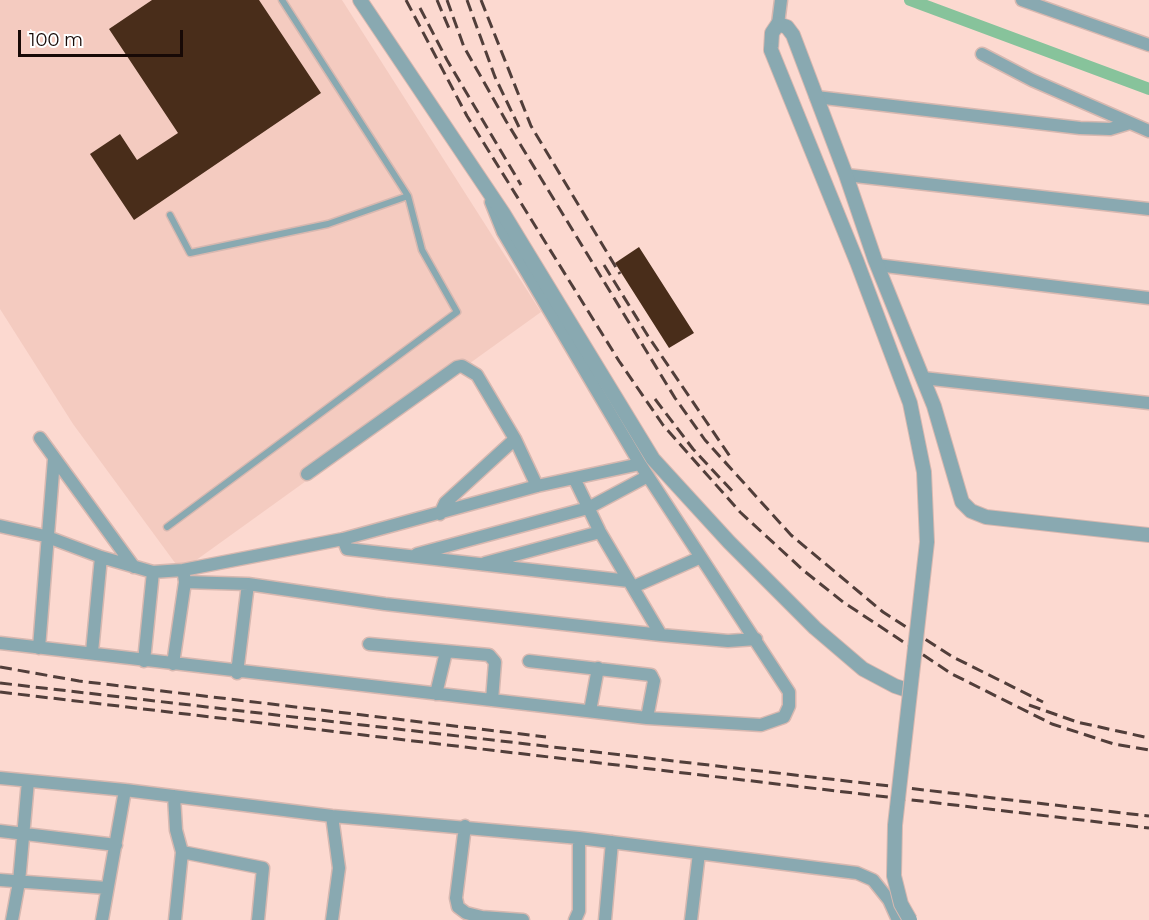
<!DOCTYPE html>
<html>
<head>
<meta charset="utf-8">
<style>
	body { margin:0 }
	#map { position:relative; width:1149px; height:920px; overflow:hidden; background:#fcd9d0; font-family:Montserrat,sans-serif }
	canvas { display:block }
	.scale { position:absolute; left:18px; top:30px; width:165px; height:27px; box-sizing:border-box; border:3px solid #170906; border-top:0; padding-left:8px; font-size:18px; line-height:21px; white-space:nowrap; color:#170906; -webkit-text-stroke:4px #fff; paint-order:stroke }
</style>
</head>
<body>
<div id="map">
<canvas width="1149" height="920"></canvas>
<div class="scale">100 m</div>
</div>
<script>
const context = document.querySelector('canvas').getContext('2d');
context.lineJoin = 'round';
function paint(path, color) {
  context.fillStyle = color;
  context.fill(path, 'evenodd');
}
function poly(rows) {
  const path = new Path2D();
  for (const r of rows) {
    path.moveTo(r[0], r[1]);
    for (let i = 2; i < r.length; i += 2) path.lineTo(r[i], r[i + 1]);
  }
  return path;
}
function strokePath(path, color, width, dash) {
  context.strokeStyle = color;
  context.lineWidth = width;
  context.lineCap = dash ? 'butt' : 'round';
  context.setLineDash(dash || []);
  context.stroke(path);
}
const built = poly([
	[0,0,342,0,541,312,181,571,73,424,0,309]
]);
const canal = poly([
	[910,0,1149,89]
]);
const building = poly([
	[152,0,259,0,321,93,134,220,90,154,120,134,137,160,178,133,109,29],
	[639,247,694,333,669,348,615,263]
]);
const service = poly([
	[170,215,190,253,328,224,408,196],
	[167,527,457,312,422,250,408,196,282,0]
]);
const minor = poly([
	[1022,0,1149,45],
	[778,24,781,0],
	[982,54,1032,80,1149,131],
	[816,97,1080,128,1110,129,1130,123],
	[846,175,1149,209],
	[877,265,1149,298],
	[923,378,1149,403],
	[40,438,134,567],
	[307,474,457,367,462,366,477,375,515,439,537,486],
	[575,480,600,532,661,635],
	[440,514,445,503,515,439],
	[0,526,45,536,101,557,153,572,183,570,343,539,537,486,640,464],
	[343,539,347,549,629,581],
	[417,554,588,508,648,476],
	[485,563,600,532],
	[185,582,248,584,385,604,661,635,728,641,756,639],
	[633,587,699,558],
	[0,643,647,718,761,725,784,717,789,706,789,692,640,464,503,232,491,202],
	[369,644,489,655,495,662,492,700],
	[39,648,54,459],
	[92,652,101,557],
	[144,661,153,572],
	[529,661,651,675,654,681,647,718],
	[173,664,185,582,184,575],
	[237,673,248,584],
	[436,694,446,652],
	[590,711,598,668],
	[0,778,125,790,332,816,579,838,857,873,873,880,889,900,898,920],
	[174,796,176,830,182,852,175,920],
	[332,816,339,868,332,920],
	[465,826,456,898,458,907,466,913,482,917,523,920],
	[0,831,116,845],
	[182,852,263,868,258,920],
	[0,880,107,888],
	[12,920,19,882,28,781],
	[102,920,125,790],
	[575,920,579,911,579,838],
	[605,920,612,842],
	[691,920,699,853]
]);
const tertiary = poly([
	[360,0,503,213,653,459,729,542,815,628,863,669,895,686,910,691],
	[771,50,772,33,778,24,787,27,793,35,846,175,875,260,934,406,962,502,971,511,986,517,1149,535]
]);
const rail = poly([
	[406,0,467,116,619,361,663,425,740,512,803,570,843,602,952,674,1052,724,1114,744,1149,750],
	[437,0,451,33],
	[447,0,464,47,506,121,675,398,705,440,791,535,883,612,953,657,1043,702],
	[467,0,495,77,519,127],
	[481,0,531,126,620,274],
	[420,8,447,60,521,185],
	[604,265,648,336,731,458],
	[655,399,693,449,734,493],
	[0,667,79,681,546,737],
	[0,683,1149,816],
	[0,692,1149,828],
	[1029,705,1077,722,1149,738]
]);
const tertiaryBridge = poly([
	[771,50,857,262,910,403,924,472,927,542,895,825,894,876,901,904,910,920]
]);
paint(built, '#f4cbc0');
strokePath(canal, '#87c39b', 12);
paint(building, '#492d1a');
strokePath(service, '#d7b8b0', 9);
strokePath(minor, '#d7b8b0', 15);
strokePath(tertiary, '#d7b8b0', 16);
strokePath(service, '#89a9b1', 6);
strokePath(minor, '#89a9b1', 12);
strokePath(tertiary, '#89a9b1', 14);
strokePath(rail, '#513e3a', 3, [12, 6]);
strokePath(tertiaryBridge, '#d7b8b0', 16, []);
strokePath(tertiaryBridge, '#89a9b1', 14);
</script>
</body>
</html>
